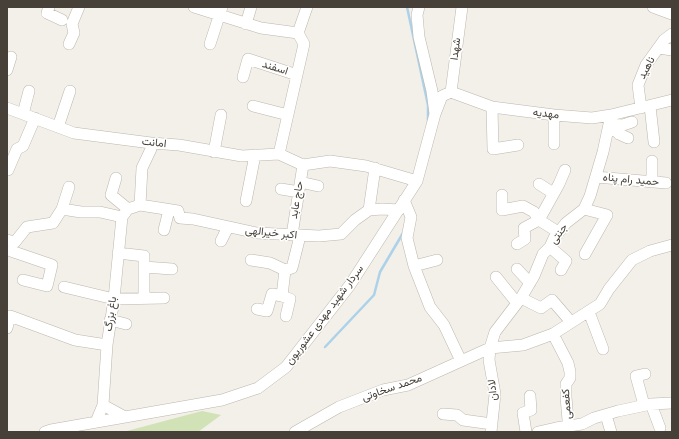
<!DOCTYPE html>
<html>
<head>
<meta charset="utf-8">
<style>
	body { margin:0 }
	#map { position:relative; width:679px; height:439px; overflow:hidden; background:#f3efe9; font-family:"Varela Round",sans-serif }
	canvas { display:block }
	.frame { position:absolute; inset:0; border:8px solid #464038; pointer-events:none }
</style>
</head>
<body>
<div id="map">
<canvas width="679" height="439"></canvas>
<div class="frame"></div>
</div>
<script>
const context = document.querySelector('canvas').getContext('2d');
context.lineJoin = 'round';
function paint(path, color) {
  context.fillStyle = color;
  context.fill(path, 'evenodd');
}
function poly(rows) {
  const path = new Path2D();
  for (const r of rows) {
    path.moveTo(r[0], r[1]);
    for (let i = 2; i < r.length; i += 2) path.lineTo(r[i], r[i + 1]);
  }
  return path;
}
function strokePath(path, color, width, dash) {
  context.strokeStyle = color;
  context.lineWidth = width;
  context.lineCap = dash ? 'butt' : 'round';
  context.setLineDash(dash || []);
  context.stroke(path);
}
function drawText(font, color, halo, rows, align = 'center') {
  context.font = font + ' "Varela Round",Vazirmatn,sans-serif';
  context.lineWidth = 3;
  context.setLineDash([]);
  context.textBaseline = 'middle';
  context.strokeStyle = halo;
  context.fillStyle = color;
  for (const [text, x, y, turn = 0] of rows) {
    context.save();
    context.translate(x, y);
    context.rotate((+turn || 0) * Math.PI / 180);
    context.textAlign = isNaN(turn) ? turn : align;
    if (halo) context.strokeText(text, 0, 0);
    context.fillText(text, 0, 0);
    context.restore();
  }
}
const green = poly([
	[202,411,221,415,198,432,123,432]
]);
const stream = poly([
	[407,7,428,105,428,122],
	[325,347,374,295,380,272,403,233]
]);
const minor = poly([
	[49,7,47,13,62,20],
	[194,7,261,28,298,33,307,7],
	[653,7,672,14],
	[246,24,251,7],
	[69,44,74,33,72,24,79,7],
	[210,44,222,7],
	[659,48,672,50],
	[7,70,11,57],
	[243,77,248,59,297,75],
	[451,92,462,7],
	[253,106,288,115],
	[650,106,654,142],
	[492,107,493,149,518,145],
	[7,108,74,133,151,143,179,145,242,156,279,154,303,165],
	[641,108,638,85,646,65,664,40,672,34],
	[23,114,29,91],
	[435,114,442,96,451,92,492,107,554,115,592,118,611,115,672,100],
	[554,115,554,144],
	[609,124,619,134,628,138],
	[609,124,623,125,632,122],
	[58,127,70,91],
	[214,152,221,115],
	[279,154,304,44,298,33],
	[303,165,330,161,366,166,417,181],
	[8,170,17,149,23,146,35,118],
	[596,177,666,183],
	[116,178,111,195,128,209],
	[300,182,318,186],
	[652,182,652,161],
	[539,184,553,193],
	[281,189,299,192],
	[502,195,502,210,523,206,534,212,539,220,558,232],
	[404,200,411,217,407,238,414,266,430,307,444,325,461,361],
	[246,201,255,155],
	[140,205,178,211,180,218,193,219,257,233,319,236,341,234,355,220,369,210,382,209,399,210],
	[62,209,69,187],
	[584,209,607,215,585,254],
	[369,210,375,168],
	[164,230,169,210],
	[292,235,303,165],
	[7,240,15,242,27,227,53,223,62,209,81,212,100,212,122,217,128,209,140,205,142,168,151,149,151,143],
	[221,241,228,227],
	[517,244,525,239,524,228,539,220,559,184,565,170],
	[550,247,566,261,561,270],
	[11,251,52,265,47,286,23,280],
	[118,253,144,256,144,298],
	[251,260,270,263,285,270],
	[414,266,437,260],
	[144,267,172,269],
	[517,269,530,283],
	[496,277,517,303],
	[64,287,114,299,164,298],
	[282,296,285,270,292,268,300,236],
	[521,298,541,308,552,300,571,322],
	[257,309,267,311,272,294,282,296,290,299,286,316],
	[589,312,603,349],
	[110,320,126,324],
	[7,328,10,316,75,340,107,345],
	[553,334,568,363,570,372,570,378,566,384,566,397,569,432],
	[651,404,660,428],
	[103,405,125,417],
	[644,405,636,376,645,374],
	[443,414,457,415,463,420,492,424],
	[606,415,611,432],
	[96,422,103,405,107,345,114,299,122,217],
	[45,432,51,430,222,400,258,388,286,367,350,285,417,181,435,114,432,91,419,37,417,15,419,7],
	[295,432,339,407,383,390,408,385,490,348,523,345,553,334,600,304,609,289,632,260,650,251,672,245],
	[491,432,495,394,489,360,490,348,495,332,521,298,534,276,543,254,550,247,554,238,566,223,584,209,590,196,603,152,611,115],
	[526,432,523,413,531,410,530,396],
	[538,432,556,428,582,424,594,418,618,411,651,404,672,403]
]);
const streetNames = [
	["شهدا",456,49,-83],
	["اسفند",275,68,18],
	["ناهید",647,68,-62],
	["مهدیه",546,114,6],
	["امانت",154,143,6],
	["حمید رام پناه",631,180,5],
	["حاج عابد",297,200,-81],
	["اکبر خیرالهی",271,233,6],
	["جنتی",559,234,-54],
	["باغ بزرگ",111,314,-82],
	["سردار شهید مهدی عشوریون",325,315,-53],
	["محمد سخاوتی",392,388,-19],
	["لادان",493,390,-95],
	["کفعمی",567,404,-94]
];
paint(green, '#d0e2b6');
strokePath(stream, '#acd2e9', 2.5);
strokePath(minor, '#bdb7ac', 12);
strokePath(minor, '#fff', 11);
drawText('11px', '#464038', '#fff', streetNames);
</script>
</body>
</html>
